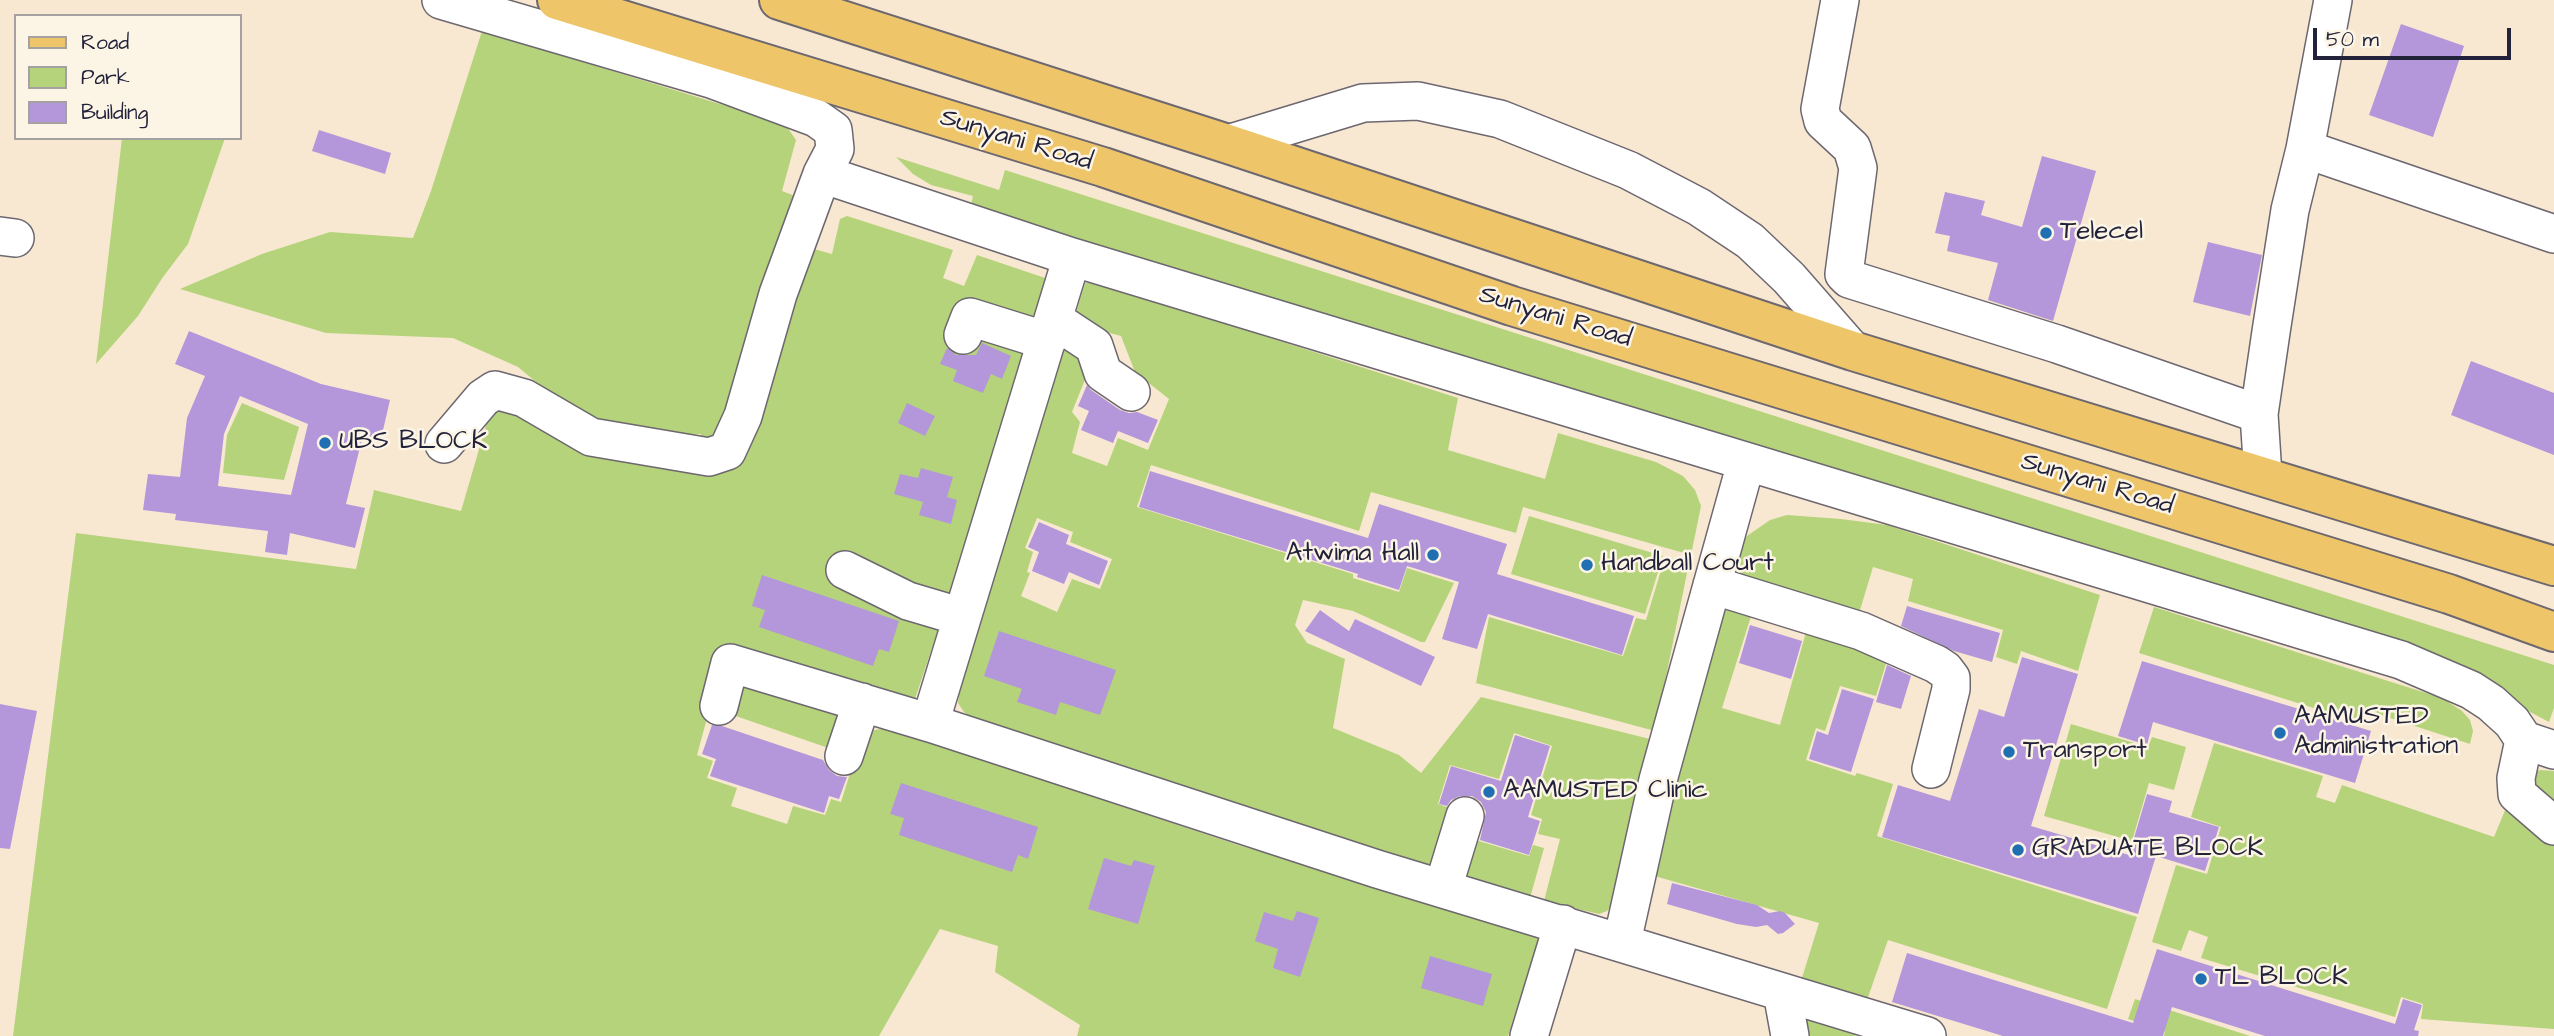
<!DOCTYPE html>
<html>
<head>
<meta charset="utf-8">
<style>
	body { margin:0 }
	#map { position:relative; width:2554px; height:1036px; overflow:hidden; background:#f8e8d1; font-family:"Architects Daughter",sans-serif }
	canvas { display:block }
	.legend { position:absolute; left:14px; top:14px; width:228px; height:126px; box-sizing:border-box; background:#fcf5e5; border:2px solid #a5a1a1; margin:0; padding:9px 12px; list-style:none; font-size:21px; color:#22223b }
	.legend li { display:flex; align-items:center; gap:14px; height:35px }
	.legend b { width:35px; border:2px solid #a5a1a1 }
	.scale { position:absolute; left:2313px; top:28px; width:198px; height:32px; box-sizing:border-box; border:4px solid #22223b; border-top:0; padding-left:9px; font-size:21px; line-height:24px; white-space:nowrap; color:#22223b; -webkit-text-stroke:5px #fcf5e5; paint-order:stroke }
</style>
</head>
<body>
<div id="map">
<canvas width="2554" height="1036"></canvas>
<ul class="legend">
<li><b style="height:9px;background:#eec569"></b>Road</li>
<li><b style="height:19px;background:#b5d37a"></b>Park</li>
<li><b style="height:19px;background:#b397da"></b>Building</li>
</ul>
<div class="scale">50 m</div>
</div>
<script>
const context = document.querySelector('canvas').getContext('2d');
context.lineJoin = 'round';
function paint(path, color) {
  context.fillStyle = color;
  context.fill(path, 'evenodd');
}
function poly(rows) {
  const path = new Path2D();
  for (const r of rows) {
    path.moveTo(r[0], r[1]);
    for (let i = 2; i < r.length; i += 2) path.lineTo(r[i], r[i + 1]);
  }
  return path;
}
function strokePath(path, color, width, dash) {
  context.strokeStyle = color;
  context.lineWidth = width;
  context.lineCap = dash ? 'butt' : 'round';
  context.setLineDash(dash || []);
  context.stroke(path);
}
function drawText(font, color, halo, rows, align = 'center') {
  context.font = font + ' "Architects Daughter",sans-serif';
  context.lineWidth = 5;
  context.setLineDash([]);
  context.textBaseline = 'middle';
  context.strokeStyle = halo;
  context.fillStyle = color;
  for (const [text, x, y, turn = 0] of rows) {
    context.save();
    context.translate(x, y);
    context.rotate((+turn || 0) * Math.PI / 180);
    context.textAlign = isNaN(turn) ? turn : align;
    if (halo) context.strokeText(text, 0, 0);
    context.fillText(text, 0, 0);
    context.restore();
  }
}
const green = poly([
	[482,31,785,124,796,140,782,191,795,196,781,240,832,254,840,219,847,216,953,250,943,278,964,286,977,255,1054,281,913,705,725,652,697,755,713,761,707,778,737,788,731,806,787,824,793,806,825,815,831,799,841,802,863,732,887,728,1241,846,1531,929,1537,935,1538,941,1508,1036,1077,1036,1080,1025,995,972,998,946,940,929,879,1036,13,1036,76,533,356,569,374,490,461,511,494,398,694,460,701,434,662,437,611,429,553,396,518,367,453,338,326,333,180,289,262,254,330,232,413,238,431,191],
	[122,138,225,138,188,244,163,277,138,316,96,364],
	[896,157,999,190,1005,170,2554,665,2554,708,2549,722,2470,680,969,214,973,196,931,185,913,174],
	[1095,282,1458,398,1448,450,1545,479,1558,433,1656,462,1683,476,1695,490,1701,506,1691,555,1523,507,1516,533,1371,492,1359,531,1151,465,1137,507,1353,574,1353,578,1399,592,1407,568,1454,583,1425,642,1421,642,1353,611,1303,600,1295,625,1307,643,1345,659,1333,728,1399,755,1421,773,1481,697,1654,740,1613,904,1607,911,1599,914,1544,901,1560,839,1538,834,1542,819,1531,815,1552,746,1514,733,1499,779,1450,765,1438,804,1458,811,1440,871,979,725,964,712,958,703,962,670,1024,481,1068,336,1088,372,1072,412,1080,422,1072,453,1107,466,1118,438,1148,450,1169,399,1135,372,1121,336,1073,323,1085,283],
	[1037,518,1073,532,1070,542,1112,559,1100,589,1072,579,1057,612,1021,596,1030,573,1027,572,1033,552,1025,548],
	[242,403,299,427,284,480,223,473,227,435],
	[1787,515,1841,519,1887,525,2100,595,2078,671,2021,651,2017,664,1996,657,2003,630,1908,601,1913,579,1873,567,1857,620,1737,582,1729,561,1735,550,1747,536,1770,520],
	[1529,516,1663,556,1645,614,1511,574],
	[1665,557,1689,563,1655,731,1476,683,1489,617,1623,656,1636,618,1646,620],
	[1719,605,1753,610,1722,708,1780,725,1808,625,1890,651,1876,696,1840,686,1825,731,1816,728,1806,760,1855,776,1857,773,1893,784,1877,836,2137,917,2107,1009,1888,940,1866,1003,1801,981,1819,923,1651,875],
	[2154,607,2442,698,2462,711,2470,720,2473,731,2470,744,2378,714,2377,716,2362,712,2358,722,2139,653],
	[748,685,845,714,837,751,730,714,742,687],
	[2071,724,2148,747,2152,737,2186,747,2174,790,2149,783,2132,841,2044,816],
	[2214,743,2323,776,2316,797,2335,803,2342,785,2494,837,2508,803,2554,835,2554,1029,2421,1019,2423,1004,2401,997,2395,1017,2201,958,2208,937,2189,930,2181,951,2152,942,2176,865,2207,874,2221,827,2191,817],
	[2540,770,2554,771,2554,804,2532,791,2532,774],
	[1469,838,1529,856,1533,845,1544,848,1530,898,1457,878],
	[2135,999,2250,1036,2164,1036,2165,1031,2128,1019],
	[1804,1017,1859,1029,1855,1036,1800,1036]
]);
const building = poly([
	[2401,24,2464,46,2433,137,2369,115],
	[319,130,391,153,385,174,312,151],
	[2042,156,2096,171,2053,321,1988,300,1998,263,1947,251,1950,236,1935,233,1945,192,1985,201,1981,215,2022,227],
	[2208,242,2262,255,2250,316,2193,302],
	[189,331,321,384,390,400,381,439,363,435,346,504,365,508,355,548,290,533,287,555,265,552,268,531,175,520,176,514,143,510,148,474,180,477,187,418,205,376,175,364],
	[240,396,308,424,291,495,218,486,224,434],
	[982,343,1011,356,1002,379,991,374,983,393,953,381,957,370,940,364,947,348,956,355,976,355],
	[2471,361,2554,393,2554,455,2451,415],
	[1087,385,1091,390,1120,410,1129,413,1137,412,1158,420,1148,443,1118,431,1113,443,1081,430,1089,411,1078,406],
	[907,403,935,416,925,436,898,423],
	[921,468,953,477,947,497,957,500,951,524,919,515,923,502,894,494,900,474,918,478],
	[1150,471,1368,538,1379,504,1507,544,1497,574,1634,616,1622,655,1488,614,1477,649,1442,639,1459,582,1407,566,1399,590,1357,577,1358,574,1139,507],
	[1039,522,1069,535,1066,544,1108,561,1099,585,1069,572,1064,584,1032,571,1039,552,1028,547],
	[762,575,899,621,889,652,879,649,873,666,759,627,765,610,752,606],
	[1907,606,2000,633,1992,662,1954,651,1901,626],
	[1320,610,1349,631,1355,619,1435,657,1421,686,1305,631],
	[1750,625,1802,641,1791,679,1739,663],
	[999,631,1116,670,1100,715,1060,702,1056,715,1017,702,1022,689,984,676],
	[2022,657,2078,674,2031,826,2129,855,2147,794,2172,801,2169,812,2219,827,2205,871,2156,856,2138,914,1882,837,1898,785,1950,801,1979,709,2004,717],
	[2142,661,2371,731,2355,783,2153,722,2147,745,2118,736],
	[1887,665,1911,676,1901,709,1876,702],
	[1842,689,1874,699,1851,772,1809,759,1817,731,1828,735],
	[0,704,37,711,10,849,0,848],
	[712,725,722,726,823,760,829,770,837,776,847,777,839,799,829,796,824,813,710,776,716,759,702,754],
	[1515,735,1550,746,1528,817,1540,821,1529,855,1480,840,1486,812,1481,802,1472,796,1460,796,1451,800,1447,806,1439,804,1451,766,1501,781],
	[901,783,1038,827,1028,859,1018,855,1012,872,899,835,904,818,890,814],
	[1104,858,1131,866,1134,860,1155,866,1138,924,1088,909],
	[1672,883,1757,905,1769,913,1780,911,1785,913,1795,924,1783,933,1778,934,1767,925,1756,927,1737,924,1667,904],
	[1297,911,1319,918,1300,977,1273,968,1278,949,1255,941,1264,912,1293,921],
	[2157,949,2395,1024,2403,999,2422,1005,2414,1030,2419,1031,2418,1036,2265,1036,2172,1007,2163,1036,2003,1036,1892,1002,1907,953,2133,1023],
	[1430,956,1492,974,1483,1006,1421,988]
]);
const minor = poly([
	[441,0,711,79,816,118,833,130,835,149,822,174,778,294,743,416,727,451,709,457,591,437,524,398,495,390,483,398,444,444],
	[1840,0,1820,109,1823,121,1852,148,1858,168,1844,274,1849,279,2057,344,2259,414],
	[1228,144,1363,103,1418,101,1500,119,1628,170,1699,207,1750,241,1789,278,1853,351],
	[2305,149,2554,234],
	[822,174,1072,257,2401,660,2471,690,2491,703,2512,722,2524,740,2554,750],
	[0,236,15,238],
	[1053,319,1094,346,1103,373,1131,392],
	[963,335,970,317,1047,341],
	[2263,476,2259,414,2271,332,2290,210,2305,149,2333,0],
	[845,570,908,601,962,617],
	[1712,585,1861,631,1936,664,1945,670,1951,678,1951,689,1931,769],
	[719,706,730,663,930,723,1377,869,1927,1036],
	[930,723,1072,257],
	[2524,740,2516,778,2517,794,2554,826],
	[844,756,862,702],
	[1443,888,1465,816],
	[1622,942,1658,780,1746,463],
	[1782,992,1790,1036],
	[1529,1036,1563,924]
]);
const major = poly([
	[557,0,1103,167,1512,306,2449,594,2554,632],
	[779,0,1228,144,1853,351,2554,566]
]);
const markers = [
	[2046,233,7,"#1f6fb2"],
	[325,443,7,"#1f6fb2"],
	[1433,555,7,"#1f6fb2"],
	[1587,565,7,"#1f6fb2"],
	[2280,733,7,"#1f6fb2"],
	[2009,752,7,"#1f6fb2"],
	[1489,792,7,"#1f6fb2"],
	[2018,850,7,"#1f6fb2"],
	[2201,979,7,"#1f6fb2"]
];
const streetNames = [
	["Sunyani Road",1016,141,17],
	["Sunyani Road",1555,318,17],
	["Sunyani Road",2097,485,17]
];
const poiNames = [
	["Telecel",2060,233],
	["UBS BLOCK",339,443],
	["Atwima Hall",1419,555,"right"],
	["Handball Court",1601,565],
	["AAMUSTED",2294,718],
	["Administration",2294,748],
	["Transport",2023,752],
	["AAMUSTED Clinic",1503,792],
	["GRADUATE BLOCK",2032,850],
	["TL BLOCK",2215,979]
];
paint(green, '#b5d37a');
paint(building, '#b397da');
strokePath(minor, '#6d6770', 40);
strokePath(major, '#6d6770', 42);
strokePath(minor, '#fff', 37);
strokePath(major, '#eec569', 38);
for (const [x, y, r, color] of markers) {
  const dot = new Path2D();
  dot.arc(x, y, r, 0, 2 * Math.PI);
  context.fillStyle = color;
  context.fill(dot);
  strokePath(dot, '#fcf5e5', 2.5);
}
drawText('26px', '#22223b', '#fcf5e5', streetNames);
drawText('26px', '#22223b', '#fcf5e5', poiNames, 'left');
</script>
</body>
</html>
